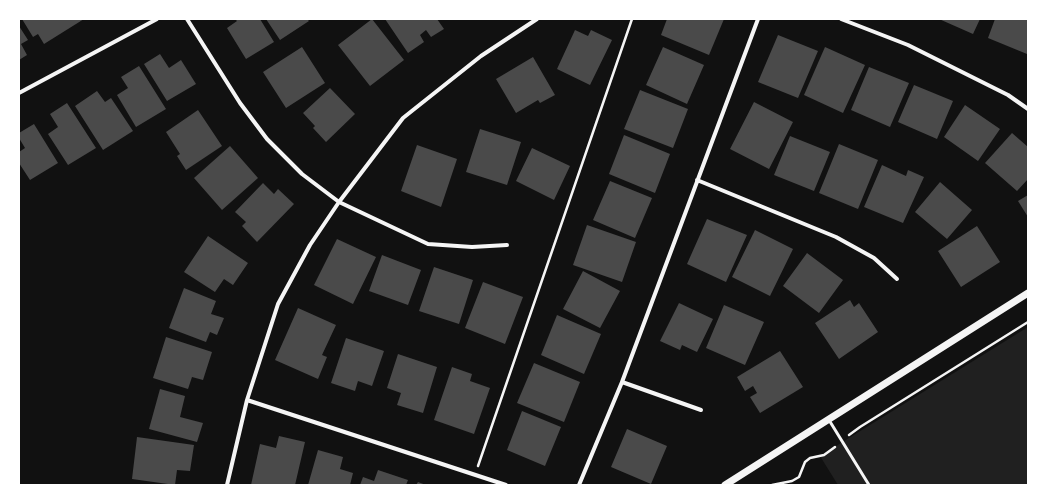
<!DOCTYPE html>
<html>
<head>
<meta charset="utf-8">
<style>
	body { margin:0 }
	#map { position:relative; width:1047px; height:504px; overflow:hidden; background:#111; font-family:Quicksand,sans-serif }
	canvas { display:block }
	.frame { position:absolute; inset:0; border:20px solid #fff; pointer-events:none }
</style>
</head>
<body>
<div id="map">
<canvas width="1047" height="504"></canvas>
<div class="frame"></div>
</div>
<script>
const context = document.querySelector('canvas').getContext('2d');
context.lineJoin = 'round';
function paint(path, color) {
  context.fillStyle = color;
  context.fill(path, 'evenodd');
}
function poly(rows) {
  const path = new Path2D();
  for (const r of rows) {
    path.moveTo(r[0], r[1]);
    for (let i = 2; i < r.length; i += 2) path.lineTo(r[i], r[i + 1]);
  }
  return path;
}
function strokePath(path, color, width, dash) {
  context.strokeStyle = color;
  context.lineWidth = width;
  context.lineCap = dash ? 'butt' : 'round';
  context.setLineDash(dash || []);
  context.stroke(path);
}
const green = poly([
	[1028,327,1028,485,838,485,820,456]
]);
const building = poly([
	[22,19,84,19,44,44,38,34,33,37],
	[235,19,260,19,274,42,246,59,227,28,237,21],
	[266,19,307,19,309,21,280,40],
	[372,19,404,60,370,86,338,45],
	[385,19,437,19,444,29,431,37,426,30,420,35,424,42,408,53],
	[667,19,724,19,709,55,661,35],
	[939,19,980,19,973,34],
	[995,19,1028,19,1027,54,988,38],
	[19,26,28,40,21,44,27,55,19,60],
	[575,30,588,36,591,30,612,40,590,85,557,69],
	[778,35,818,51,798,98,758,82],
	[302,47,325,83,286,108,263,72],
	[663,47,704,65,687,104,646,85],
	[825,47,865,65,843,113,804,95],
	[160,54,169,68,181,60,196,84,167,101,144,64],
	[533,57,555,95,540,103,538,100,516,113,496,79],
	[139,66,166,109,136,127,117,95,128,88,121,77],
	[869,67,909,83,890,127,851,110],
	[914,85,953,101,937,139,898,122],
	[330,88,355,114,326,142,313,128,315,126,303,113],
	[640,90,688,109,673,148,624,129],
	[97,91,105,102,111,98,133,131,103,150,75,106],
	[754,102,793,122,769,169,730,149],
	[67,103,96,148,68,165,48,134,58,127,50,114],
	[965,105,1000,129,978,161,944,137],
	[198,110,222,146,186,170,177,156,180,154,166,132],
	[34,124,58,163,30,180,19,163,19,152,25,148,19,138,19,133],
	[480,129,521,142,507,185,466,172],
	[1012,133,1028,147,1028,179,1017,191,985,163],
	[624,135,670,154,655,193,609,174],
	[790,136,830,152,814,191,774,175],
	[839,144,878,160,858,209,819,193],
	[417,145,457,159,441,207,401,191],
	[230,146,258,178,222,210,194,178],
	[532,148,570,166,554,200,516,181],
	[882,165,906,176,908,170,924,177,903,223,864,207],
	[610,181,652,198,635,238,593,220],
	[940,182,972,210,947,239,915,212],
	[263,183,274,194,278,189,294,204,257,242,242,226,246,222,235,212],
	[1028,195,1028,217,1018,201],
	[707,219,747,235,726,282,687,264],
	[587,225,636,242,622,282,573,265],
	[977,226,1000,262,961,287,938,251],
	[755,230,793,249,770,296,732,277],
	[208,236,248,263,233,285,224,279,215,292,184,272],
	[337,239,376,257,353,304,314,285],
	[807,253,843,280,819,313,783,286],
	[382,255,421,270,408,305,369,291],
	[434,267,473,280,459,324,419,311],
	[583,271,620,291,600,328,563,309],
	[483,282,523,297,505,344,465,328],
	[184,288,216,301,211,314,224,318,217,335,210,332,206,342,169,328],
	[850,300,854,307,859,303,878,332,839,359,815,323],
	[679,303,713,319,697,352,682,345,680,350,660,341],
	[724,305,764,322,745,365,706,348],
	[298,308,336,325,322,355,327,357,318,379,275,360],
	[557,315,601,334,584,374,541,355],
	[166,337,212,352,203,380,192,377,188,389,153,378],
	[346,338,384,351,372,386,358,381,355,391,331,383],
	[780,351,803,387,760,413,750,397,757,393,753,386,745,391,737,377],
	[398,354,437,367,423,413,397,405,401,393,387,388],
	[534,363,580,382,564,422,517,403],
	[452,367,472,374,470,381,490,388,474,434,434,420],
	[160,389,185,396,180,417,203,423,197,442,149,429],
	[522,411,561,427,545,466,507,450],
	[627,429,667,446,651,484,611,467],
	[279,436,305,442,295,485,251,485,260,444,276,448],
	[137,437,194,445,190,471,177,470,175,485,132,479],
	[318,450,343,457,340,469,353,473,350,485,308,485],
	[378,470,408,480,406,485,360,485,363,477,374,481],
	[418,482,426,485,416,485]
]);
const path = poly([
	[849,435,860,427,1028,322],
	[478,466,632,19],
	[772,485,792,481,799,477,805,462,810,458,824,455,835,447]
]);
const service = poly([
	[829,420,869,485]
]);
const minor = poly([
	[187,19,240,103,267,139,302,174,339,202,428,244,472,247,507,245],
	[841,19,908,45,1008,95,1028,109],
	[19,93,157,19],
	[697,180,836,237,874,258,897,279],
	[622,382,701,410],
	[247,400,506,485],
	[227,485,247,400,278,304,310,245,339,202,403,118,481,56,537,19],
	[579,485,622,382,758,19]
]);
const tertiary = poly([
	[725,485,1028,293]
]);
paint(green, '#202020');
paint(building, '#4a4a4a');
strokePath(path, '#f5f5f5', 2.5);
strokePath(service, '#f5f5f5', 3);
strokePath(minor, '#f5f5f5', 4);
strokePath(tertiary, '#f5f5f5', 7);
</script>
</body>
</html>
